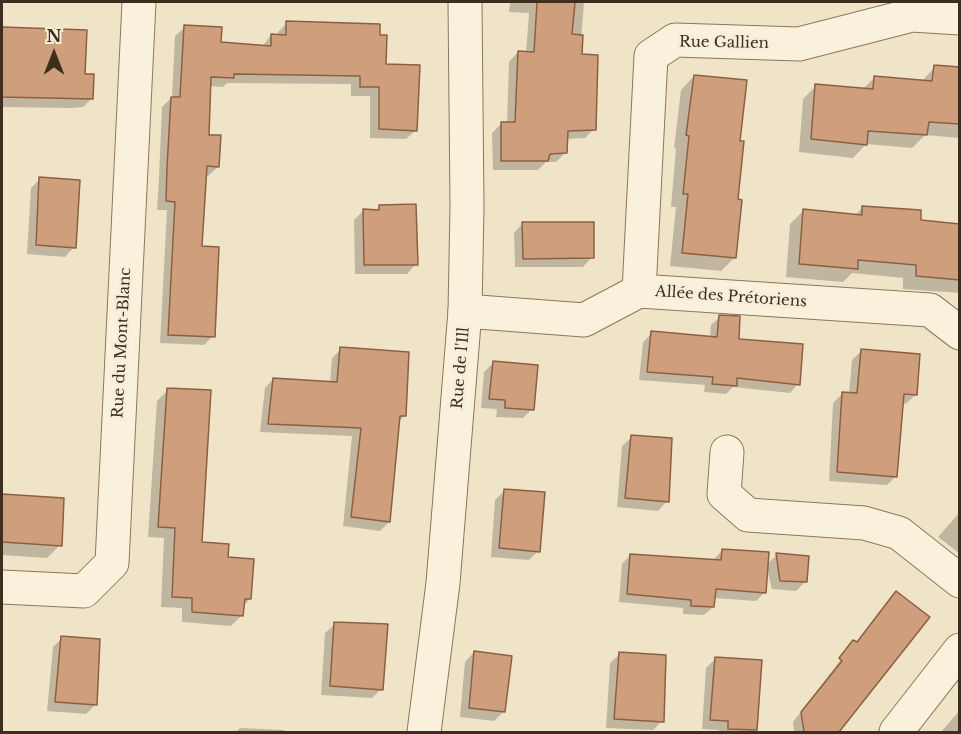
<!DOCTYPE html>
<html>
<head>
<meta charset="utf-8">
<style>
	body { margin:0 }
	#map { position:relative; width:961px; height:734px; overflow:hidden; background:#f0e4c8; font-family:"Libre Baskerville",serif }
	canvas { display:block }
	.frame { position:absolute; inset:0; border:3px solid #3d2e20; pointer-events:none }
	.north { position:absolute; left:24px; top:24px; width:60px; height:60px; -webkit-text-stroke:4px #f7eed8; paint-order:stroke; rotate:0deg; font-size:16px; font-weight:700; line-height:24px; text-align:center; color:#3d2e20 }
	.north::after { content:''; display:block; margin:auto; width:21px; height:27px; background:#3d2e20; clip-path:polygon(50% 0,100% 100%,50% 72%,0 100%) }
</style>
</head>
<body>
<div id="map">
<canvas width="961" height="734"></canvas>
<div class="frame"></div>
<div class="north">N</div>
</div>
<script>
const context = document.querySelector('canvas').getContext('2d');
context.lineJoin = 'round';
function paint(path, color) {
  context.fillStyle = color;
  context.fill(path, 'evenodd');
}
function poly(rows) {
  const path = new Path2D();
  for (const r of rows) {
    path.moveTo(r[0], r[1]);
    for (let i = 2; i < r.length; i += 2) path.lineTo(r[i], r[i + 1]);
  }
  return path;
}
function strokePath(path, color, width, dash) {
  context.strokeStyle = color;
  context.lineWidth = width;
  context.lineCap = dash ? 'butt' : 'round';
  context.setLineDash(dash || []);
  context.stroke(path);
}
function drawText(font, color, halo, rows, align = 'center') {
  context.font = font + ' "Libre Baskerville",serif';
  context.lineWidth = 6;
  context.setLineDash([]);
  context.textBaseline = 'middle';
  context.strokeStyle = halo;
  context.fillStyle = color;
  for (const [text, x, y, turn = 0] of rows) {
    context.save();
    context.translate(x, y);
    context.rotate((+turn || 0) * Math.PI / 180);
    context.textAlign = isNaN(turn) ? turn : align;
    if (halo) context.strokeText(text, 0, 0);
    context.fillText(text, 0, 0);
    context.restore();
  }
}
const shadow = poly([
	[510,2,584,2,580,55,594,129,585,138,566,139,566,152,556,162,546,162,538,170,493,170,492,133,501,124,507,123,509,62,518,52,526,53,529,13,509,12],
	[287,23,379,36,384,65,416,130,406,139,370,138,370,96,351,96,351,84,227,83,223,87,209,86,207,136,218,167,208,176,205,175,201,248,213,336,204,345,160,343,167,210,157,210,159,177,162,107,172,97,175,36,185,27,220,44,262,47,271,35,278,36,278,32],
	[2,28,86,32,83,75,92,98,83,107,72,108,2,107],
	[935,67,960,69,960,138,925,135,912,148,866,144,853,158,799,152,803,99,816,86,862,90,875,77,921,82],
	[694,76,739,142,735,257,721,271,670,266,676,207,671,207,676,149,674,148,681,90],
	[40,179,74,247,65,257,27,254,31,188],
	[380,206,416,264,407,274,355,274,354,220,363,211,375,211],
	[862,208,919,222,960,226,960,293,903,289,903,278,852,273,843,282,786,277,790,224,804,210,854,216],
	[523,223,592,257,583,267,515,267,514,233],
	[720,317,737,340,798,384,790,393,733,387,726,394,704,392,705,385,639,380,643,342,652,333,710,338,711,325],
	[341,349,404,416,398,422,389,522,380,531,343,526,352,436,260,432,265,388,273,379,330,383,332,358],
	[861,351,915,395,906,404,902,403,896,476,887,485,829,481,833,403,842,394,849,394,852,360],
	[493,363,532,409,523,418,496,417,497,409,481,408,484,372],
	[168,390,200,543,227,559,250,599,243,606,242,615,231,626,182,622,182,608,161,607,164,538,148,537,157,401],
	[632,437,667,501,658,511,617,507,622,446],
	[505,490,538,551,529,560,491,557,495,500],
	[2,495,63,499,60,545,47,558,2,555],
	[960,512,960,554,938,537],
	[722,551,765,592,756,601,714,598,713,607,704,615,683,614,683,608,619,602,622,564,630,555,713,560],
	[777,555,805,582,796,591,772,589,766,565],
	[928,617,837,732,794,732,793,722,854,642,856,644],
	[335,624,381,689,372,698,321,695,325,633],
	[62,638,96,704,86,714,47,711,53,647],
	[474,652,504,711,494,721,460,717,465,662],
	[620,654,662,721,653,730,606,728,610,663],
	[715,659,755,729,752,732,719,732,719,730,702,729,706,668],
	[960,710,960,732,941,732],
	[240,728,284,730,284,732,236,732]
]);
const building = poly([
	[537,2,575,2,572,34,583,35,582,54,598,55,596,130,568,131,567,153,550,154,548,161,501,161,501,122,515,122,518,51,534,52,537,2],
	[286,21,380,24,380,35,387,35,386,64,420,65,417,131,379,129,379,87,360,87,360,76,234,74,234,78,211,77,209,135,221,135,219,167,207,166,202,246,219,247,215,337,168,335,175,202,166,201,167,167,171,97,180,97,184,25,222,27,221,42,271,46,271,34,286,35,286,21],
	[2,27,87,30,85,74,94,74,93,99,2,97,2,27],
	[934,65,960,67,960,124,929,122,927,135,868,131,867,145,811,139,815,84,873,89,874,76,932,81,934,65],
	[694,75,747,80,740,141,744,141,738,199,742,200,736,258,682,253,688,194,683,194,689,136,686,135,694,75],
	[39,177,80,180,76,248,36,245,39,177],
	[416,204,418,265,364,265,363,209,379,210,379,205,416,204],
	[862,206,921,210,921,220,960,224,960,280,916,276,916,265,858,260,858,269,799,264,803,209,862,215,862,206],
	[522,222,594,222,594,258,523,259,522,222],
	[719,315,740,316,739,339,803,344,800,385,737,378,737,386,712,384,713,377,647,372,651,331,717,337,719,315],
	[340,347,409,352,406,416,400,416,390,522,351,517,361,428,268,424,273,378,337,382,340,347],
	[861,349,920,354,917,395,904,394,897,477,837,472,842,392,857,393,861,349],
	[493,361,538,365,534,410,505,408,505,400,489,399,493,361],
	[167,388,211,390,202,542,229,544,228,557,254,559,251,599,245,599,243,616,192,612,192,598,172,597,175,528,158,527,167,388],
	[631,435,672,438,669,502,625,498,631,435],
	[504,489,545,492,540,552,499,548,504,489],
	[2,494,64,498,62,546,2,542,2,494],
	[722,549,769,552,766,593,716,589,714,607,691,606,691,600,627,594,630,554,721,560,722,549],
	[776,553,809,556,807,582,780,581,776,553],
	[896,591,930,617,839,732,804,732,801,712,842,661,839,658,853,640,857,642,896,591],
	[334,622,388,624,383,690,330,686,334,622],
	[61,636,100,639,97,705,55,702,61,636],
	[474,651,512,656,505,712,469,708,474,651],
	[619,652,666,655,664,722,614,719,619,652],
	[715,657,762,660,757,730,728,729,728,721,710,720,715,657]
]);
const minor = poly([
	[639,291,651,56,675,40,799,44,912,15,960,18],
	[465,311,584,320,639,291,930,310,960,333],
	[727,452,724,494,748,515,864,523,899,533,960,581],
	[2,587,84,591,112,563,139,2],
	[896,732,960,650]
]);
const tertiary = poly([
	[424,732,443,583,465,311,467,207,465,2]
]);
const streetNames = [
	["Rue Gallien",724,43,1],
	["Allée des Prétoriens",731,297,4],
	["Rue du Mont-Blanc",122,343,-87],
	["Rue de l'Ill",461,368,-85]
];
paint(shadow, '#0003');
paint(building, '#cf9f7d');
strokePath(building, '#8d5f41', 1.5);
strokePath(minor, '#8d765c', 35);
strokePath(tertiary, '#8d765c', 35);
strokePath(minor, '#faf1dc', 33);
strokePath(tertiary, '#faf1dc', 33);
drawText('15px', '#3d2e20', '#f7eed8', streetNames);
</script>
</body>
</html>
